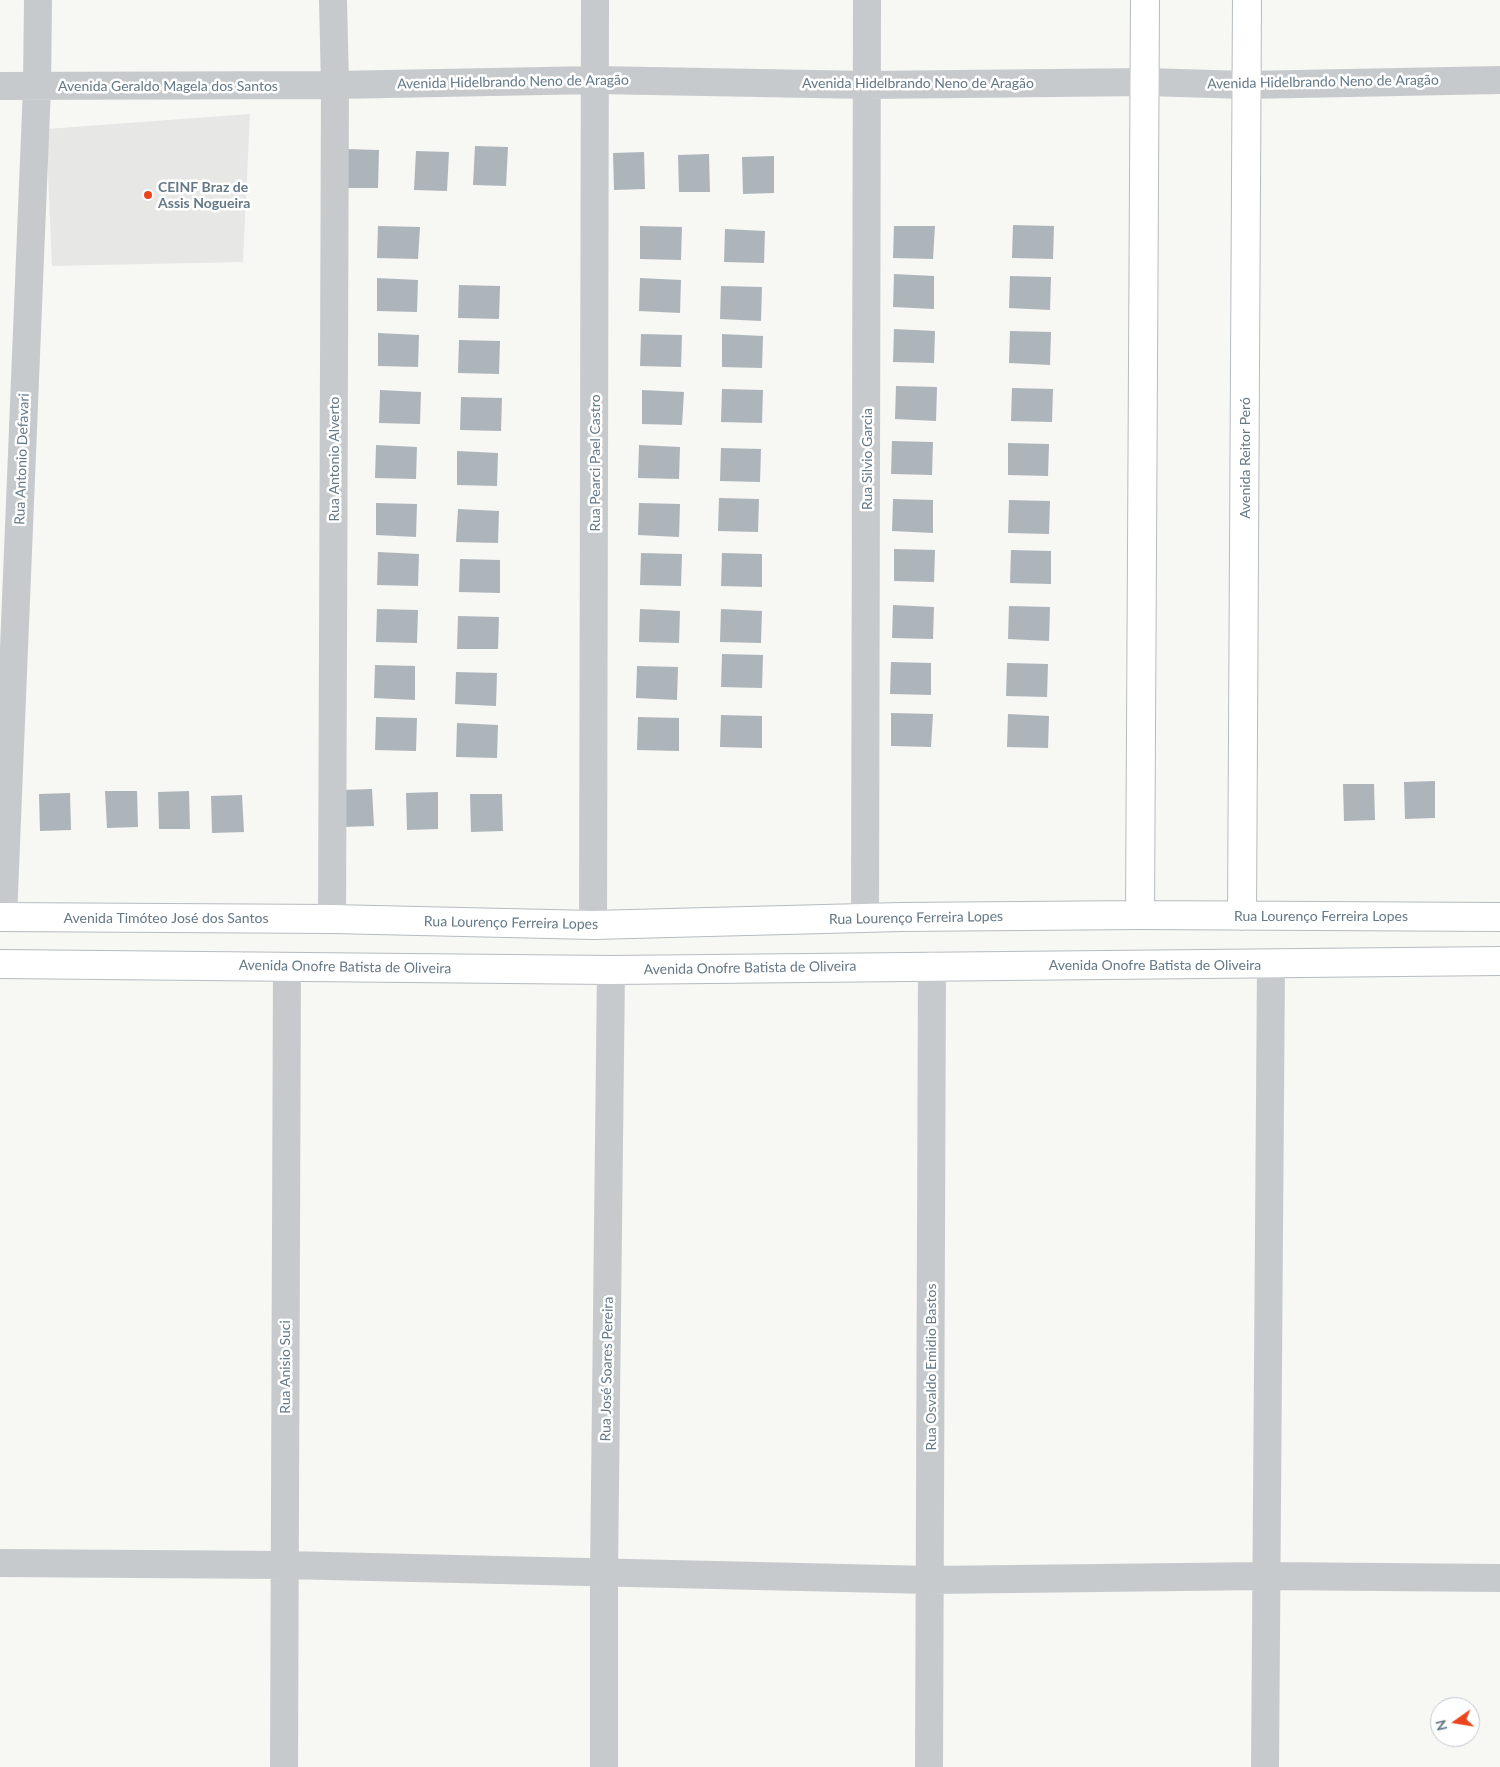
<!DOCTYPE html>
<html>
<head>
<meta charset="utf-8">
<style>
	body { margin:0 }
	#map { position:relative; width:1500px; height:1767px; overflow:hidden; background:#f7f7f3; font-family:Lato,sans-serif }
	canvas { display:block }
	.north { position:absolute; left:1430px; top:1697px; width:50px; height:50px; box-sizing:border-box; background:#fff; border:1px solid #c1c9cf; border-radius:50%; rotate:257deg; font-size:14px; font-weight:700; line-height:20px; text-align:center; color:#647886 }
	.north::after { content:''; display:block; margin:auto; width:18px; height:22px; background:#eb451e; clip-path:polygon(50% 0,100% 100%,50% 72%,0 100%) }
</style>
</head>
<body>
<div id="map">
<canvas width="1500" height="1767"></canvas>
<div class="north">N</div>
</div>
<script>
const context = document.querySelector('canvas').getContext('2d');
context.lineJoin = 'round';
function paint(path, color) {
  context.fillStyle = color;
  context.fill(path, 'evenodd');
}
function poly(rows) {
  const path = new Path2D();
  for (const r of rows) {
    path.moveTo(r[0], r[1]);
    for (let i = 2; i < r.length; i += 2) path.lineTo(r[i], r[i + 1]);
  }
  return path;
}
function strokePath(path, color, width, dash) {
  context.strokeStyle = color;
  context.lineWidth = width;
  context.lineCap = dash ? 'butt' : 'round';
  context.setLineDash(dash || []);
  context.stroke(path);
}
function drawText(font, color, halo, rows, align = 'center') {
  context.font = font + ' Lato,sans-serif';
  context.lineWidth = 5;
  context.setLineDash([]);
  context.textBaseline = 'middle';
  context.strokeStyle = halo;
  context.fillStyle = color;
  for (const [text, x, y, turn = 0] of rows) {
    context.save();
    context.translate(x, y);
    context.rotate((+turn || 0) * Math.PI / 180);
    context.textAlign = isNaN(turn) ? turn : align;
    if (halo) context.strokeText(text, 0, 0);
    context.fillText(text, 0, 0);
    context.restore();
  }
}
const built = poly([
	[250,114,243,262,52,266,46,129]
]);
const building = poly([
	[475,146,508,147,506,186,473,185],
	[346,149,379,150,378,188,345,188],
	[416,151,449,152,447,191,414,190],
	[644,152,645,189,614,190,613,153],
	[709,154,710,192,679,192,678,155],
	[774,156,774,193,743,194,742,157],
	[1013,225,1054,226,1053,259,1012,258],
	[378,226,420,227,418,259,377,258],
	[640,226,682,227,681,260,640,259],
	[894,226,935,226,933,259,893,258],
	[725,229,765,231,764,263,724,262],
	[894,274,934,276,934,309,893,307],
	[1010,276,1051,277,1050,310,1009,308],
	[377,278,418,280,417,312,377,311],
	[640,278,681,280,680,313,639,311],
	[459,285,500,286,499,319,458,318],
	[721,286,762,287,761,321,720,319],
	[894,329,935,331,934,363,893,362],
	[1010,331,1051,332,1050,365,1009,363],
	[378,333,419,335,418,367,378,366],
	[641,334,682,335,681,367,640,366],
	[722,334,763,336,762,368,722,367],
	[459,340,500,341,499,374,458,373],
	[896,386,937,387,936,421,895,419],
	[1012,388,1053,389,1052,422,1011,421],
	[722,389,763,390,762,423,721,422],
	[380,390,421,392,420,424,379,423],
	[642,390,684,392,682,425,642,424],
	[461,397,502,398,501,431,460,430],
	[892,441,933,442,932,475,891,474],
	[1008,443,1049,444,1048,476,1008,475],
	[376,445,417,447,416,479,375,478],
	[639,445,680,447,679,479,638,478],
	[721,448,761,449,760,482,720,481],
	[457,451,498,453,497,486,457,485],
	[719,498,759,499,758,532,718,531],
	[893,499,933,500,933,533,892,531],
	[1009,500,1050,501,1049,534,1008,533],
	[376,503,417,504,416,537,376,535],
	[639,503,680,504,679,537,638,535],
	[458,509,499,511,498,543,456,542],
	[894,549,935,550,934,582,894,581],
	[1011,550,1051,551,1051,584,1010,583],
	[378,552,419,554,418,586,377,585],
	[641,553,682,554,681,586,640,585],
	[722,553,762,554,762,587,721,586],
	[460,559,500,560,500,593,459,592],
	[893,605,934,607,933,639,892,638],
	[1009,606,1050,607,1049,641,1008,639],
	[377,609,418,610,417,643,376,642],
	[640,609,680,611,679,643,639,642],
	[721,609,762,611,761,643,720,642],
	[458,616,499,617,498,649,457,649],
	[722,654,763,655,762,688,721,687],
	[891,662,931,663,931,695,890,694],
	[1007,663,1048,664,1047,697,1006,696],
	[375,665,415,666,415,700,374,698],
	[637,666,678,667,677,700,636,698],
	[456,672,497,673,496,706,455,704],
	[891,713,933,714,931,747,891,746],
	[1008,714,1049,716,1048,748,1007,747],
	[721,715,762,716,762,748,720,747],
	[376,717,417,718,416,751,375,750],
	[638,717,679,718,679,751,637,750],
	[457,723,498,725,497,758,456,757],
	[1435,781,1435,818,1405,819,1404,782],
	[1343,784,1374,784,1375,820,1344,821],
	[372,789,374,826,342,827,341,790],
	[105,791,137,791,138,827,107,828],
	[189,791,190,829,159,829,158,792],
	[438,792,438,829,407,830,406,793],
	[70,793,71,830,40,831,39,794],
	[470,794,502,794,503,831,471,832],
	[242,795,244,832,212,833,211,796]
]);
const street = poly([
	[0,86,335,85,596,80,868,85,1145,82,1247,85,1500,80],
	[3,917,37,87,38,0],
	[865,918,867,0],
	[332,919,335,85,333,0],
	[593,925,595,0],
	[0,1563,285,1565,930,1580,1265,1576,1500,1578],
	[284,1767,287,967],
	[604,1767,604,1572,611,970],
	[929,1767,932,966],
	[1265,1767,1271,964]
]);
const secondary = poly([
	[1140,915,1145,0],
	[1242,916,1247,0],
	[0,917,332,919,593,925,901,917,1140,915,1500,917],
	[0,964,611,970,1500,961]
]);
const markers = [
	[148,195,5,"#eb451e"]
];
const streetNames = [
	["Avenida Hidelbrando Neno de Aragão",513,82,-1],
	["Avenida Hidelbrando Neno de Aragão",1323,82,-1],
	["Avenida Hidelbrando Neno de Aragão",918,83],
	["Avenida Geraldo Magela dos Santos",168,86],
	["Avenida Reitor Peró",1245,458,-90],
	["Rua Antonio Defavari",22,459,-88],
	["Rua Antonio Alverto",334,459,-90],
	["Rua Silvio Garcia",867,459,-90],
	["Rua Pearci Pael Castro",595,463,-90],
	["Rua Lourenço Ferreira Lopes",1321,916],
	["Avenida Timóteo José dos Santos",166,918],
	["Rua Lourenço Ferreira Lopes",916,918,-1],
	["Rua Lourenço Ferreira Lopes",511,923,1],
	["Avenida Onofre Batista de Oliveira",1155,965],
	["Avenida Onofre Batista de Oliveira",345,967,1],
	["Avenida Onofre Batista de Oliveira",750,968,-1],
	["Rua Anisio Suci",285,1367,-90],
	["Rua Osvaldo Emidio Bastos",931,1367,-90],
	["Rua José Soares Pereira",607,1369,-89]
];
const poiNames = [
	["CEINF Braz de",158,187],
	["Assis Nogueira",158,203]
];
paint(built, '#e7e8e6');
paint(building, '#adb5bb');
strokePath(secondary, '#b6bcc0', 30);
strokePath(street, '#c6cacd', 28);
strokePath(secondary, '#fff', 28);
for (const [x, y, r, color] of markers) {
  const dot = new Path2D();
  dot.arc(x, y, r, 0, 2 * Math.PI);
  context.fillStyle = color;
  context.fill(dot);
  strokePath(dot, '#fff', 2);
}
drawText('14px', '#647886', '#fff', streetNames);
drawText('bold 14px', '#647886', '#fff', poiNames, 'left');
</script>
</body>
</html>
